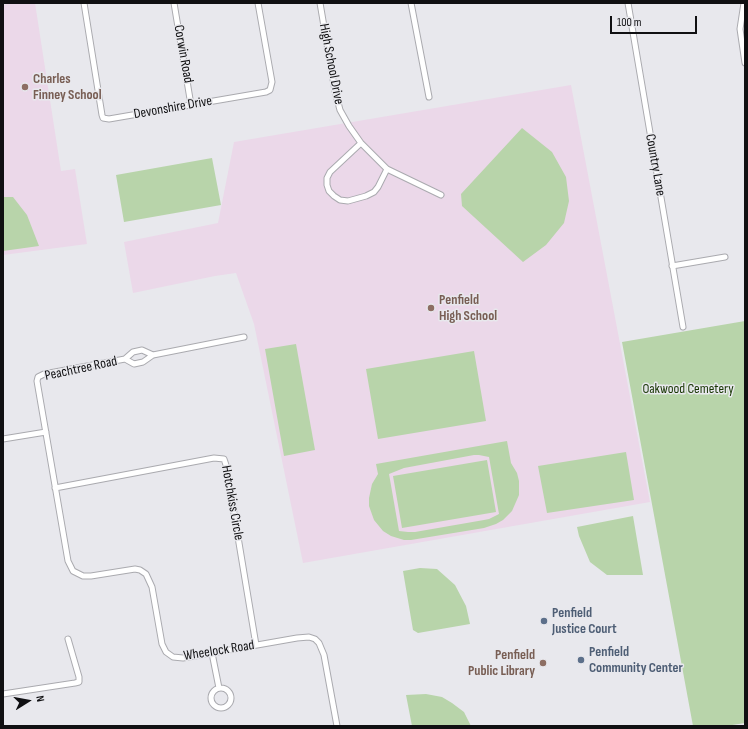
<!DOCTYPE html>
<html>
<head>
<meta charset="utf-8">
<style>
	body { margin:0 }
	#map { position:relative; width:748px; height:729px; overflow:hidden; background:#e8e8ed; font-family:"Sofia Sans Condensed",sans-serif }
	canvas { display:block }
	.frame { position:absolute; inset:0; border:4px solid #101012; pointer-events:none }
	.north { position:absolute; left:8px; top:681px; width:40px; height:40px; -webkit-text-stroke:3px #e8e8ed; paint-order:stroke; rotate:79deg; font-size:11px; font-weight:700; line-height:16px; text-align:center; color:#101012 }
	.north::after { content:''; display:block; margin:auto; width:14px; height:18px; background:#101012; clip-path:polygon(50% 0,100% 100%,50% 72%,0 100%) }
	.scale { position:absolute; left:610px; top:16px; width:87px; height:18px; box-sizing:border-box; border:2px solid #101012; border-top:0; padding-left:5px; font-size:12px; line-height:14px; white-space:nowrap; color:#101012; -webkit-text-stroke:3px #e8e8ed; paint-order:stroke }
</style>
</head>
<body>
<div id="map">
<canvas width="748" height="729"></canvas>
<div class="frame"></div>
<div class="north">N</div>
<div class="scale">100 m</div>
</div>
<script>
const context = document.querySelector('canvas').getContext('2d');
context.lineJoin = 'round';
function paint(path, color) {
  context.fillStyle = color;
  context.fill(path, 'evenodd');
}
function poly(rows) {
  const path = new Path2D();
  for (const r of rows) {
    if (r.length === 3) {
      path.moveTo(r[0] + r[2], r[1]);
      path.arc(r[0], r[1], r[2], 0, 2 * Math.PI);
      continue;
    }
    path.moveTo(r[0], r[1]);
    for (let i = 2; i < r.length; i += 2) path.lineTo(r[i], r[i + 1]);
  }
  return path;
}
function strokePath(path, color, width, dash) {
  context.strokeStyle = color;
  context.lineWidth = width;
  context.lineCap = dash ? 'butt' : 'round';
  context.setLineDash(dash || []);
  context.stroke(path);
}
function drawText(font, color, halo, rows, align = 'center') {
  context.font = font + ' "Sofia Sans Condensed",sans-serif';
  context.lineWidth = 3;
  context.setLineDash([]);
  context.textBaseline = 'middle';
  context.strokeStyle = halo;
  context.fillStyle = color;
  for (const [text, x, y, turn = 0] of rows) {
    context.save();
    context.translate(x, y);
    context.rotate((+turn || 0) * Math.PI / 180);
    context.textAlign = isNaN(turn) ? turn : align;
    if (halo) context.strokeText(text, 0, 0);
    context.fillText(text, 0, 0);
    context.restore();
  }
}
const education = poly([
	[12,3,35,3,61,171,75,169,87,244,3,255,3,5],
	[571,85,650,502,303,563,254,324,236,273,215,276,133,293,124,242,218,223,234,142]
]);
const green = poly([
	[522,128,552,152,566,177,569,201,564,223,546,245,523,262,462,206,461,194],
	[212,158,221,205,124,222,116,175],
	[3,197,13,197,27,215,39,246,3,251],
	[745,321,745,723,726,726,693,726,622,342],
	[296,344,315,450,284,456,265,349],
	[474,351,486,421,378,439,366,369],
	[507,441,511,463,517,473,519,481,519,495,512,511,503,520,496,524,484,528,411,540,404,540,391,536,383,531,374,520,369,506,369,498,372,484,378,474,376,464],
	[474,455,479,455,489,457,499,514,489,519,484,520,415,532,408,532,399,531,389,474,404,468],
	[626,452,634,500,547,513,538,466],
	[487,460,496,512,402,528,393,476],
	[633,516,643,575,607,575,590,562,579,536,577,527],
	[420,568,437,569,455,585,466,606,470,624,418,633,413,630,403,571],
	[426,694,442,697,452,703,464,712,471,726,412,726,406,695]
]);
const street = poly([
	[84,3,102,115,103,118,109,119,266,92,270,90,272,82,258,3],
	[174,3,191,105],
	[320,3,335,91,340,110,349,126,361,143,387,169,441,195],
	[411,3,429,97],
	[628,3,683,327],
	[744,3,740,29,745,63],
	[361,143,330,172,327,178,327,185,329,191,334,196,340,200,348,201,366,196,374,192,378,187,387,169],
	[672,266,725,257],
	[244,337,153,355,143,362,134,364,125,359,44,374,38,377,37,381,68,561,73,571,83,576,91,576,135,569,140,570,146,574,152,587,162,644,166,652,173,657,183,658,297,638,309,637,315,639,319,643,324,655,337,726],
	[125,359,133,352,142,350,153,355],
	[3,439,46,432],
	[55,488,214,458,224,459,226,465,256,645],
	[212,653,219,688],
	[221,698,10],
	[3,694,75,683,79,682,79,677,68,639]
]);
const markers = [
	[25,87,4,"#8d6e63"],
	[431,308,4,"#8d6e63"],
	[544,621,4,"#5c6f8a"],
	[581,660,4,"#5c6f8a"],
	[543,663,4,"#8d6e63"]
];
const streetNames = [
	["Corwin Road",183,54,80],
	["High School Drive",331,64,79],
	["Devonshire Drive",173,108,-10],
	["Country Lane",655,165,80],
	["Peachtree Road",81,369,-12],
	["Hotchkiss Circle",232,503,80],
	["Wheelock Road",219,651,-9]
];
const educationNames = [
	["Charles",33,79],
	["Finney School",33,95],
	["Penfield",439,300],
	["High School",439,316],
	["Penfield",535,655,"right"],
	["Public Library",535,671,"right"]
];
const parkNames = [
	["Oakwood Cemetery",688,389]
];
const serviceNames = [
	["Penfield",552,613],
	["Justice Court",552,629],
	["Penfield",589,652],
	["Community Center",589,668]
];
paint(education, '#ebd8e9');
paint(green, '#b8d4aa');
strokePath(street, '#aaaaaf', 7);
strokePath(street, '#fff', 5);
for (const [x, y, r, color] of markers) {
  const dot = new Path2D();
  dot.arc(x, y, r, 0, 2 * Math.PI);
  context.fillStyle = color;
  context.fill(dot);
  strokePath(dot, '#e8e8ed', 1.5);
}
drawText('14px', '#101012', '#e8e8ed', streetNames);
drawText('bold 14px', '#785e54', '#e8e8ed', educationNames, 'left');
drawText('14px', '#163500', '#e8e8ed', parkNames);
drawText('bold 14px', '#4e5e75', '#e8e8ed', serviceNames, 'left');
</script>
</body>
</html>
